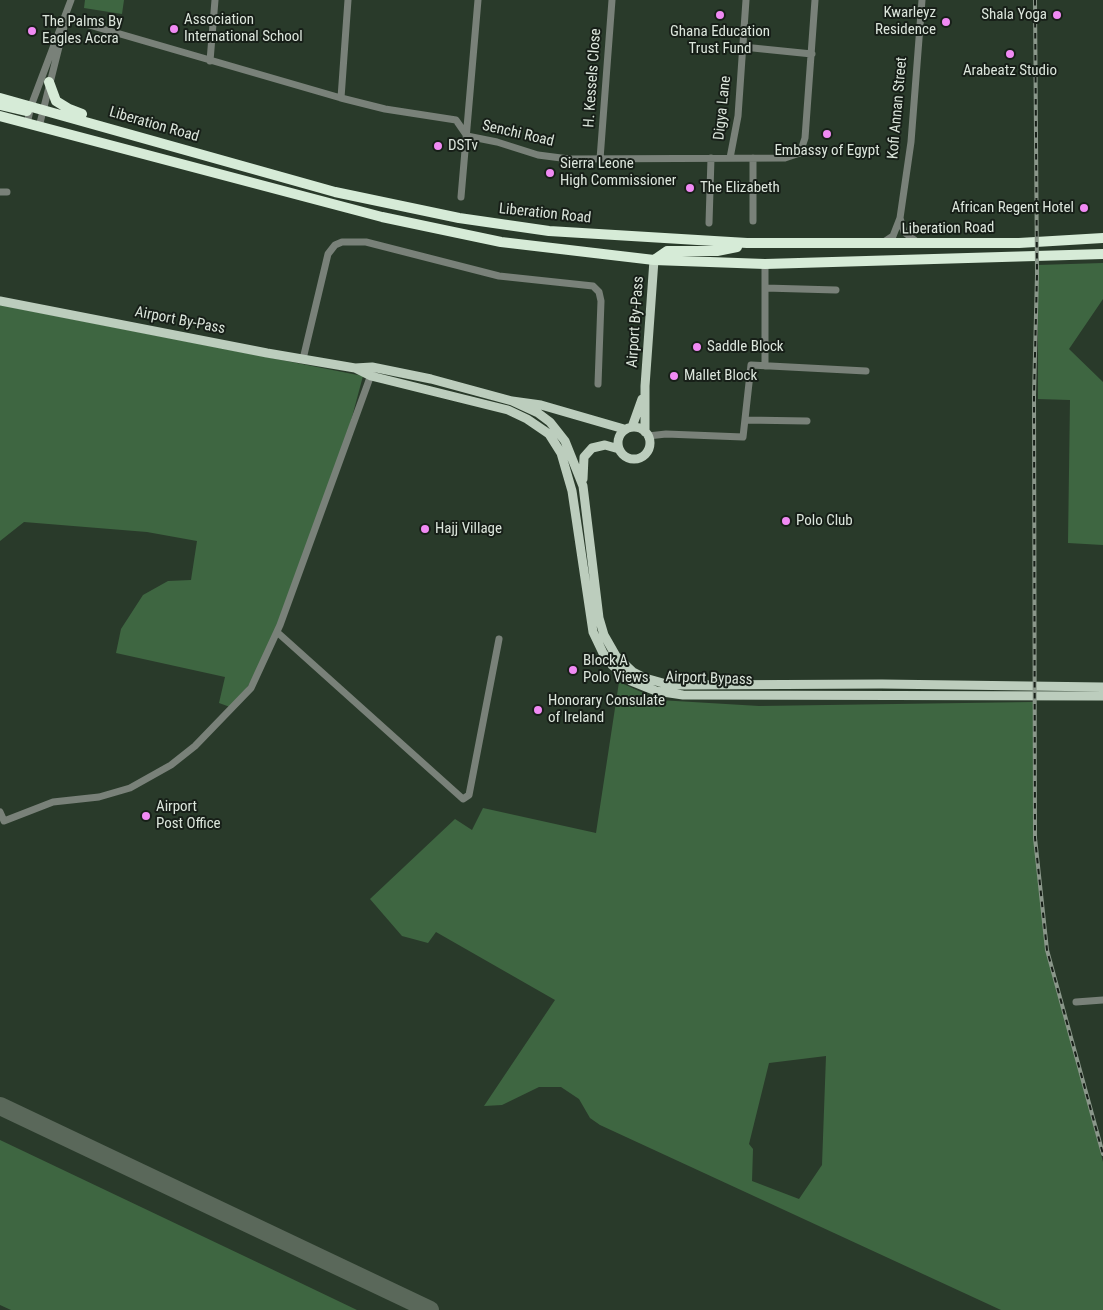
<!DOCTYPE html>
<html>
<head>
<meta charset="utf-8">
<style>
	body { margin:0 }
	canvas { display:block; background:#293a2a }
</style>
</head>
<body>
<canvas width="1103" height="1310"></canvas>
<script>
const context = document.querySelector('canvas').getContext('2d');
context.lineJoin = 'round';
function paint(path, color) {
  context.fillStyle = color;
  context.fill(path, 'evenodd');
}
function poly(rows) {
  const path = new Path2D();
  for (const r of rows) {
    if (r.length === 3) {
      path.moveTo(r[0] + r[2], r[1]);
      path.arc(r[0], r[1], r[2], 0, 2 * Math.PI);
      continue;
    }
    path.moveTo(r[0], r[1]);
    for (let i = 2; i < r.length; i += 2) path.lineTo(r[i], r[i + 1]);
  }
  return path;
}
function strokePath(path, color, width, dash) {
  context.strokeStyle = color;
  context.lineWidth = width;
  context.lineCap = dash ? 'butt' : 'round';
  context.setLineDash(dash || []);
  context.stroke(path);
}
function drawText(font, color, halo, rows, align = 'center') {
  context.font = font + ' "Roboto Condensed",sans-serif';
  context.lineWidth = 4;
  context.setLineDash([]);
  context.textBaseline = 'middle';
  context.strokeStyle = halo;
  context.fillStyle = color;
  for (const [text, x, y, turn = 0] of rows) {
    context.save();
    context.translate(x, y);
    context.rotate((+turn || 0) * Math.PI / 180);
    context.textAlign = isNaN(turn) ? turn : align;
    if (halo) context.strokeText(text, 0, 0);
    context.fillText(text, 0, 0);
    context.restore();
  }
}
const green = poly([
	[85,0,124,0,122,14,84,8],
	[1103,263,1103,299,1069,349,1103,382,1103,545,1068,543,1070,400,1038,399,1038,265],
	[0,305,363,376,335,480,269,649,245,691,230,707,219,703,225,677,116,653,121,629,143,595,168,581,191,580,197,541,147,532,24,522,0,541],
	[619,682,659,700,759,706,1033,702,1034,799,1043,930,1103,1162,1103,1310,1001,1310,600,1125,590,1118,579,1099,561,1087,539,1087,502,1105,484,1106,555,1000,436,932,428,943,402,936,370,899,455,819,472,830,483,808,596,833],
	[826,1056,822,1165,799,1199,752,1181,753,1149,749,1144,769,1063],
	[0,1140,263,1265,357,1310,11,1310,0,1305]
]);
const taxiway = poly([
	[0,1106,430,1310]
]);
const minor = poly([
	[65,18,341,98,385,109,456,120,467,136,497,142,538,155,569,159,785,158,800,153,805,138,815,0],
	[743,47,812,54],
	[210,61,215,0],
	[341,98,348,0],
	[27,124,31,106,71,0],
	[39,127,65,23],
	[730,158,738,116,746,0],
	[600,159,612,0],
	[0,192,7,192],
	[461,197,478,0],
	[900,218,904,232,917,242],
	[753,221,753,158],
	[709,223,711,158],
	[884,242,893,236,900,218,911,142,922,0],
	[765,288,836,290],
	[303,359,328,254,335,245,342,242,366,242,499,276,593,286,599,292,601,301,598,384],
	[765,366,765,264],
	[745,420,807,421],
	[648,436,666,434,743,437,751,365,866,371],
	[277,632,463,799,469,795,499,639],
	[0,812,4,821,53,802,99,797,130,788,171,765,195,746,251,688,280,625,372,372],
	[1076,1002,1103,1000]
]);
const major = poly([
	[0,301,267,353,355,368,372,367,431,379,512,401,541,405,624,429],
	[355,368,371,376,508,410,527,419,549,434,561,453,572,491,593,632,603,653,612,665,631,681,656,691,683,695,1103,696],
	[512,401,538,413,550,422,565,441,583,486,599,618,604,635,616,656,633,672,645,678,670,685,686,685,882,684,1103,687],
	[632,427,642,399],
	[634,443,16],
	[645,432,645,386,654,260],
	[583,479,584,457,592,448,605,445,619,449]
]);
const highway = poly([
	[49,82,56,101,69,109,82,114],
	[0,98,335,192,459,218,549,231,747,243,1019,243,1103,238],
	[0,105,27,111],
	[0,116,382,217,501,242,654,260,765,264,1103,254],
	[654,260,667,251,717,251,737,247]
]);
const rail = poly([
	[1035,0,1037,274,1034,395,1035,838,1047,950,1103,1154]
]);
const markers = [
	[720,15,5,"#f18af4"],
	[1057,15,5,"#f18af4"],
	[946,22,5,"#f18af4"],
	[174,29,5,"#f18af4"],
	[32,31,5,"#f18af4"],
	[1010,54,5,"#f18af4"],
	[827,134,5,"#f18af4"],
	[438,146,5,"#f18af4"],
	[550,173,5,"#f18af4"],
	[690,188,5,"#f18af4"],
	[1084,208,5,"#f18af4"],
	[697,347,5,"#f18af4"],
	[674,376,5,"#f18af4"],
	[786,521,5,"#f18af4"],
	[425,529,5,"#f18af4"],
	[573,670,5,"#f18af4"],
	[538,710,5,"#f18af4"],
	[146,816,5,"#f18af4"]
];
const poiNames = [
	["Kwarleyz",936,13,"right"],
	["Residence",936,30,"right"],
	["Shala Yoga",1047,15,"right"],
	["Association",184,20],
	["International School",184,37],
	["The Palms By",42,22],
	["Eagles Accra",42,39],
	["Ghana Education",720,32,"center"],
	["Trust Fund",720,49,"center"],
	["Arabeatz Studio",1010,71,"center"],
	["DSTv",448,146],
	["Embassy of Egypt",827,151,"center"],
	["Sierra Leone",560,164],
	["High Commissioner",560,181],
	["The Elizabeth",700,188],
	["African Regent Hotel",1074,208,"right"],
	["Saddle Block",707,347],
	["Mallet Block",684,376],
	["Polo Club",796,521],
	["Hajj Village",435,529],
	["Block A",583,661],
	["Polo Views",583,678],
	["Honorary Consulate",548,701],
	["of Ireland",548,718],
	["Airport",156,807],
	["Post Office",156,824]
];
const streetNames = [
	["H. Kessels Close",593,78,-86],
	["Digya Lane",723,108,-84],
	["Kofi Annan Street",898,108,-85],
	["Liberation Road",154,125,16],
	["Senchi Road",518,134,13],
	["Liberation Road",545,214,6],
	["Liberation Road",948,229,-1],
	["Airport By-Pass",180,321,11],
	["Airport By-Pass",636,322,-86],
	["Airport Bypass",709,679,2]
];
paint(green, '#3e6641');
strokePath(taxiway, '#5a685a', 18);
strokePath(minor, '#798179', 7);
strokePath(major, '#bccdbd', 9);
strokePath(highway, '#d6ebd7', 10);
strokePath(rail, '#8a978a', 4);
strokePath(rail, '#171f18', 2, [5.5]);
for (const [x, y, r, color] of markers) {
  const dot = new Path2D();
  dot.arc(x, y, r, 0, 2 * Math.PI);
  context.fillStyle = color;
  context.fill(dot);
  strokePath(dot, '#171f18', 2);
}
drawText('15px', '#dbe5db', '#171f18', poiNames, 'left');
drawText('15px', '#dbe5db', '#171f18', streetNames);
</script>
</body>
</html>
